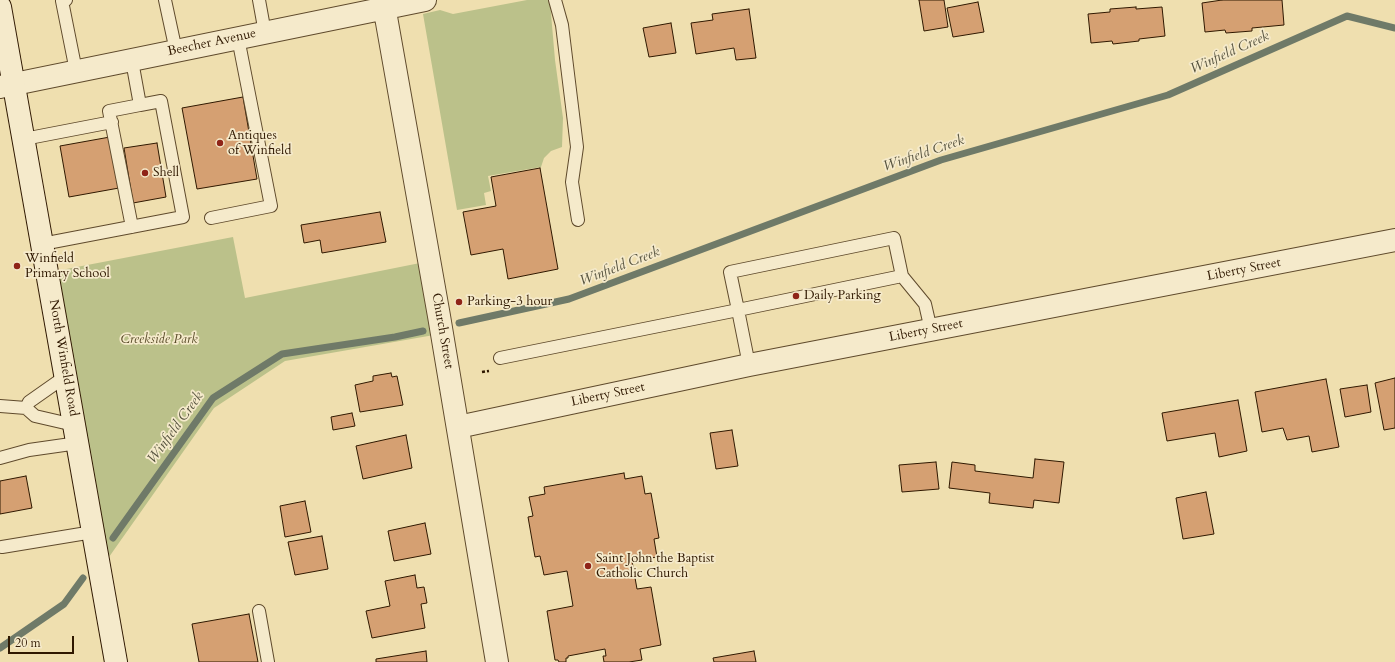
<!DOCTYPE html>
<html>
<head>
<meta charset="utf-8">
<style>
	body { margin:0 }
	#map { position:relative; width:1395px; height:662px; overflow:hidden; background:#efdfaf; font-family:Cardo,serif }
	canvas { display:block }
	.scale { position:absolute; left:8px; top:636px; width:66px; height:18px; box-sizing:border-box; border:2px solid #2f1800; border-top:0; padding-left:5px; font-size:12px; line-height:14px; white-space:nowrap; color:#2f1800; -webkit-text-stroke:3px #f5eacb; paint-order:stroke }
</style>
</head>
<body>
<div id="map">
<canvas width="1395" height="662"></canvas>
<div class="scale">20 m</div>
</div>
<script>
const context = document.querySelector('canvas').getContext('2d');
context.lineJoin = 'round';
function paint(path, color) {
  context.fillStyle = color;
  context.fill(path, 'evenodd');
}
function poly(rows) {
  const path = new Path2D();
  for (const r of rows) {
    path.moveTo(r[0], r[1]);
    for (let i = 2; i < r.length; i += 2) path.lineTo(r[i], r[i + 1]);
  }
  return path;
}
function strokePath(path, color, width, dash) {
  context.strokeStyle = color;
  context.lineWidth = width;
  context.lineCap = dash ? 'butt' : 'round';
  context.setLineDash(dash || []);
  context.stroke(path);
}
function drawText(font, color, halo, rows, align = 'center') {
  context.font = font + ' Cardo,serif';
  context.lineWidth = 3.5;
  context.setLineDash([]);
  context.textBaseline = 'middle';
  context.strokeStyle = halo;
  context.fillStyle = color;
  for (const [text, x, y, turn = 0] of rows) {
    context.save();
    context.translate(x, y);
    context.rotate((+turn || 0) * Math.PI / 180);
    context.textAlign = isNaN(turn) ? turn : align;
    if (halo) context.strokeText(text, 0, 0);
    context.fillText(text, 0, 0);
    context.restore();
  }
}
const green = poly([
	[527,0,548,0,550,2,555,60,563,118,562,147,551,151,544,158,541,167,488,176,491,191,484,193,486,205,457,210,423,14,440,10,453,14],
	[233,237,245,298,420,263,434,335,285,361,214,408,109,557,56,271]
]);
const stream = poly([
	[459,323,569,299,941,160,1168,95,1347,16,1395,28],
	[113,538,213,398,282,354,395,337,423,331],
	[0,648,64,604,83,578]
]);
const building = poly([
	[919,0,944,0,948,27,924,31,919,0],
	[1222,0,1282,0,1284,25,1252,28,1252,31,1226,33,1225,30,1205,32,1202,3,1222,0],
	[978,2,984,32,953,37,947,8,978,2],
	[1136,7,1136,9,1162,7,1165,36,1139,39,1139,41,1113,44,1112,41,1091,43,1088,14,1110,12,1110,9,1136,7],
	[749,9,756,58,736,60,734,48,696,54,691,23,713,20,712,14,749,9],
	[671,23,676,53,649,57,643,28,671,23],
	[243,97,257,179,197,189,182,108,243,97],
	[110,137,119,188,69,197,60,146,110,137],
	[157,143,166,197,133,203,124,148,157,143],
	[540,168,558,269,508,279,503,249,471,255,463,212,496,206,491,177,540,168],
	[380,212,386,242,322,253,320,240,304,243,301,225,380,212],
	[391,373,392,377,397,376,403,405,360,412,355,385,373,381,373,376,391,373],
	[1395,378,1395,428,1384,430,1375,383,1395,378],
	[1326,379,1339,447,1312,452,1309,436,1287,440,1283,428,1262,432,1255,392,1326,379],
	[1367,385,1371,412,1345,417,1340,389,1367,385],
	[1238,400,1247,451,1219,457,1215,433,1167,441,1162,413,1238,400],
	[352,413,355,426,333,430,331,417,352,413],
	[732,430,738,466,716,469,710,433,732,430],
	[406,435,412,468,363,479,356,446,406,435],
	[1035,459,1064,462,1059,503,1034,500,1033,508,989,503,990,493,949,488,952,462,975,465,975,471,1033,478,1035,459],
	[936,462,939,489,902,492,899,465,936,462],
	[624,473,625,479,642,476,645,494,651,493,659,538,654,539,657,557,632,561,637,589,651,587,661,645,640,649,642,660,629,662,604,662,603,656,606,656,605,649,568,656,568,658,566,658,566,662,559,662,558,660,555,660,547,611,573,606,567,571,544,575,540,556,535,557,528,517,533,516,529,497,545,494,544,487,624,473],
	[26,476,32,508,0,514,0,481,26,476],
	[1206,492,1214,534,1183,539,1176,498,1206,492],
	[305,501,311,532,285,537,280,506,305,501],
	[425,523,431,554,394,561,388,531,425,523],
	[322,536,328,569,295,575,288,542,322,536],
	[415,575,417,588,424,587,427,603,421,604,425,628,372,638,366,611,390,606,385,581,415,575],
	[249,614,258,662,199,662,192,624,249,614],
	[426,651,427,662,376,662,376,659,426,651],
	[754,651,756,662,714,662,713,658,754,651]
]);
const path = poly([
	[482,372,489,371]
]);
const lane = poly([
	[66,0,62,1,76,71],
	[165,0,176,51],
	[259,0,265,33],
	[555,0,562,25,577,147,572,182,578,220],
	[24,139,112,122],
	[211,218,271,206,238,38],
	[132,227,109,111,140,105],
	[42,244,183,217,161,101,140,105,132,61],
	[902,276,738,310,730,272,894,238,902,276,925,304,931,330],
	[500,358,738,310,749,365],
	[0,406,26,408,35,416,74,425],
	[26,408,29,402,66,376],
	[0,458,29,450,78,443],
	[2,547,93,532],
	[259,611,268,662]
]);
const street = poly([
	[383,0,439,316,497,662],
	[0,87,425,0],
	[458,427,749,365,1395,240]
]);
const secondary = poly([
	[0,7,116,662]
]);
const markers = [
	[220,143,4,"#8f2418"],
	[145,173,4,"#8f2418"],
	[17,266,4,"#8f2418"],
	[796,296,4,"#8f2418"],
	[459,302,4,"#8f2418"],
	[588,566,4,"#8f2418"]
];
const streetNames = [
	["Beecher Avenue",212,43,-12],
	["Liberty Street",1244,270,-11],
	["Church Street",442,331,80],
	["Liberty Street",926,331,-11],
	["North Winfield Road",63,358,80],
	["Liberty Street",608,395,-12]
];
const poiNames = [
	["Antiques",228,136],
	["of Winfield",228,151],
	["Shell",153,173],
	["Winfield",25,259],
	["Primary School",25,274],
	["Daily Parking",804,296],
	["Parking-3 hour",467,302],
	["Saint John the Baptist",596,559],
	["Catholic Church",596,574]
];
const parkNames = [
	["Creekside Park",159,340]
];
const waterNames = [
	["Winfield Creek",1230,53,-24],
	["Winfield Creek",924,154,-19],
	["Winfield Creek",620,267,-21],
	["Winfield Creek",176,428,-54]
];
paint(green, '#bbc18a');
strokePath(stream, '#6f7a68', 7);
paint(building, '#d5a072');
strokePath(building, '#2f1800', 1);
strokePath(lane, '#5f4a2c', 14);
strokePath(street, '#5f4a2c', 24);
strokePath(secondary, '#2f1800', 24);
strokePath(path, '#2f1800', 2.5, [3, 2]);
strokePath(lane, '#f5eacb', 12);
strokePath(street, '#f5eacb', 22);
strokePath(secondary, '#f5eacb', 22);
for (const [x, y, r, color] of markers) {
  const dot = new Path2D();
  dot.arc(x, y, r, 0, 2 * Math.PI);
  context.fillStyle = color;
  context.fill(dot);
  strokePath(dot, '#f5eacb', 1.5);
}
drawText('13px', '#2f1800', '#f5eacb', streetNames);
drawText('13px', '#2f1800', '#f5eacb', poiNames, 'left');
drawText('italic 13px', '#594b29', '#f5eacb', parkNames);
drawText('italic 14px', '#54513d', '#f5eacb', waterNames);
</script>
</body>
</html>
